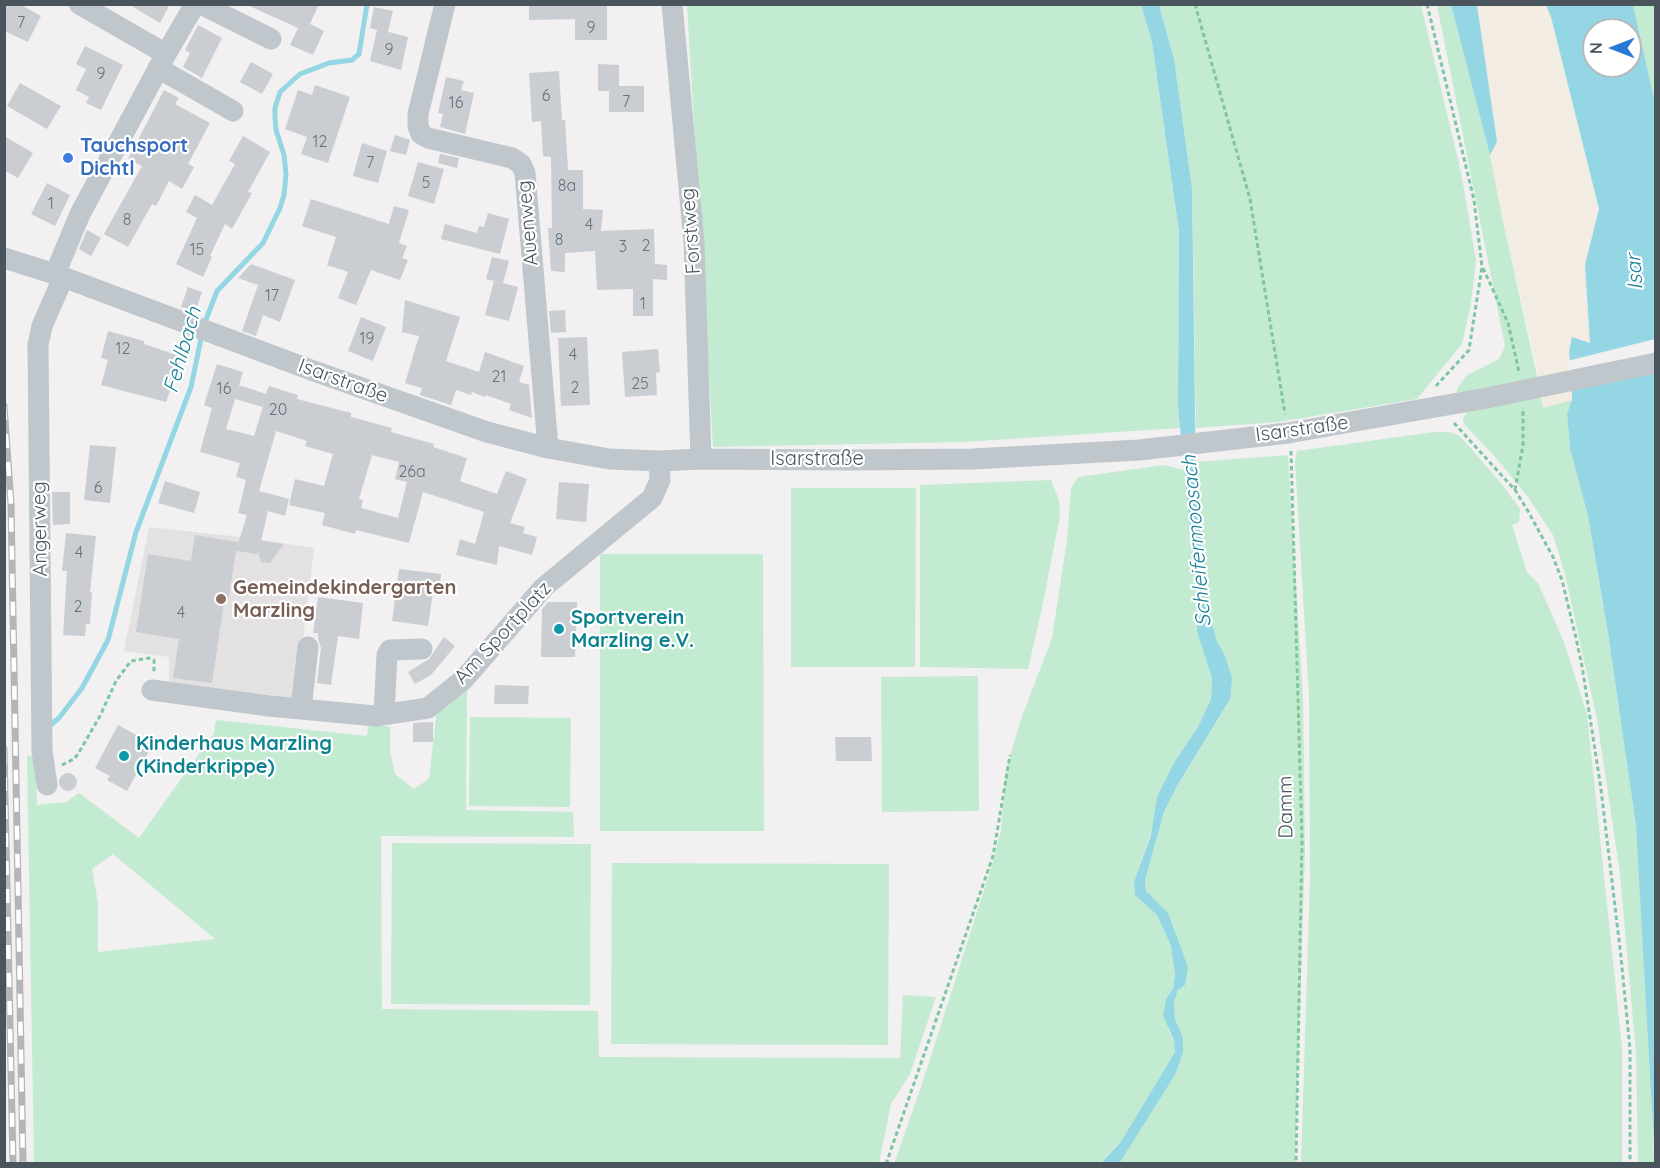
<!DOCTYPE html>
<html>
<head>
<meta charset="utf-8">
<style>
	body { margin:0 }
	#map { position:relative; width:1660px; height:1168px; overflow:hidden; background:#f2f0f0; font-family:Quicksand,sans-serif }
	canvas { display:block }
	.frame { position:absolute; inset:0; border:6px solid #49545c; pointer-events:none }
	.north { position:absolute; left:1582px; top:18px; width:60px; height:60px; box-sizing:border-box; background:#fff; border:2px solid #b6bbbe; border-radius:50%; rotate:270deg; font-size:16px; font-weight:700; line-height:24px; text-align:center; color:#49545c }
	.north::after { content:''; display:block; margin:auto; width:21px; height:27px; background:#2a79d2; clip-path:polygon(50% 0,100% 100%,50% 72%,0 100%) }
</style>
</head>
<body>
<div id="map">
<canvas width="1660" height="1168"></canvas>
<div class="frame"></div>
<div class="north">N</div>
</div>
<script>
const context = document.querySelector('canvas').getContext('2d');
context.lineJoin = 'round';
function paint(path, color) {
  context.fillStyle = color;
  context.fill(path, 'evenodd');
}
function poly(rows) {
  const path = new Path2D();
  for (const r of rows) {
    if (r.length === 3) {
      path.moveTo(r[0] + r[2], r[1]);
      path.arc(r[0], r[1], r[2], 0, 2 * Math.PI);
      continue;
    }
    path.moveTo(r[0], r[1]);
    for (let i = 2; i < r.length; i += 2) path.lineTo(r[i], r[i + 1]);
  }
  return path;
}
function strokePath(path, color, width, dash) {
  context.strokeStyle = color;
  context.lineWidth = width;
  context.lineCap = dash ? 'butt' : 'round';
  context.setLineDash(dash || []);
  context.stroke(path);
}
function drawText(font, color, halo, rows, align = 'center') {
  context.font = font + ' Quicksand,sans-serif';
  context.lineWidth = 4.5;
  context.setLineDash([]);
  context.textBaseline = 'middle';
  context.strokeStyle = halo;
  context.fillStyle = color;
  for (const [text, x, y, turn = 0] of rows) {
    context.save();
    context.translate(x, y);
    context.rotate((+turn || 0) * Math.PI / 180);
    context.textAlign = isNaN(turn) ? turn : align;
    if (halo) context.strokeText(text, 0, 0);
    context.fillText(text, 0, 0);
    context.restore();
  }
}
const education = poly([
	[149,527,250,538,314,548,296,699,169,682,169,657,124,651]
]);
const green = poly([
	[687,5,1141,5,1152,42,1179,233,1178,407,1180,428,963,442,713,447],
	[1159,5,1421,5,1461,172,1476,260,1471,303,1462,344,1417,399,1278,422,1196,428,1192,188,1174,59],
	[1437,5,1451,5,1490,155,1503,221,1538,381,1457,398,1457,389,1467,375,1499,359,1505,346],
	[1633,5,1655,5,1655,103],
	[1540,395,1543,407,1572,400,1567,414,1570,449,1588,516,1608,633,1636,826,1650,1050,1654,1163,1638,1163,1636,1053,1620,874,1597,719,1565,574,1553,535,1528,497,1497,459,1464,424,1463,419,1468,410],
	[1434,432,1450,432,1460,436,1501,483,1520,509,1519,522,1512,525,1527,572,1538,583,1564,642,1587,714,1622,1047,1622,1163,1301,1163,1310,879,1309,696,1295,461,1297,451],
	[1288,455,1303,697,1305,851,1295,1163,1118,1164,1175,1075,1183,1053,1183,1038,1175,1019,1174,1001,1188,967,1146,890,1145,880,1164,812,1177,786,1230,699,1225,656,1216,639,1207,602,1196,462],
	[1164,465,1184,470,1197,601,1197,632,1212,678,1211,699,1198,727,1175,761,1134,883,1135,895,1157,915,1171,946,1175,975,1173,988,1166,999,1168,1029,1174,1040,1175,1052,1120,1143,1100,1163,894,1164,923,1081,992,865,1001,830,1006,771,1020,722,1052,638,1067,540,1071,488,1078,477],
	[1051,480,1059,500,1060,516,1042,608,1028,669,920,667,920,485],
	[791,488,916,488,915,667,791,667],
	[600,554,763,554,764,831,600,831],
	[978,676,979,811,882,812,881,677],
	[467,684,466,810,573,812,574,837,381,836,382,1009,598,1011,599,1057,900,1058,903,995,936,997,910,1074,891,1104,879,1163,34,1163,27,756,35,755,37,805,66,802,79,793,139,838,214,733,216,720,367,736,369,724,390,727,390,752,395,774,414,789,429,779,437,709],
	[113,854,214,938,214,939,98,952,98,903,92,869],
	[470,717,571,718,570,807,469,806],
	[392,843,591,844,590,1005,391,1004],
	[612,863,889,864,888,1045,611,1044]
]);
const sand = poly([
	[1477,5,1546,5,1551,17,1599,209,1585,265,1590,343,1573,337,1572,400,1543,408,1538,372,1503,221,1490,155,1497,142]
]);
const water = poly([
	[1141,5,1159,5,1174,59,1192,188,1196,485,1207,602,1216,639,1225,656,1232,678,1230,699,1177,786,1164,812,1145,880,1146,891,1168,913,1188,967,1185,985,1178,990,1174,1002,1175,1019,1183,1038,1183,1053,1175,1075,1120,1162,1100,1164,1120,1143,1175,1052,1174,1040,1163,1016,1166,999,1173,988,1175,975,1171,946,1157,915,1135,895,1134,882,1151,835,1157,797,1175,761,1198,727,1211,699,1212,678,1197,632,1197,601,1178,407,1179,232,1152,42],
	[1451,5,1477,5,1497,142,1490,155],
	[1546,5,1633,5,1655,103,1655,1163,1636,826,1608,633,1588,516,1570,449,1567,414,1572,400,1572,379,1569,352,1572,337,1590,343,1585,265,1599,209,1551,17],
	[1594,30,1630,30,1630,66,1594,66]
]);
const pier = poly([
	[1655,339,1655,370,1569,379,1567,361]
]);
const stream = poly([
	[204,325,217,291,263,243,280,208,284,195,286,174,284,155,276,130,275,118,275,108,280,92,300,74,329,63,352,60,359,54,367,4],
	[47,728,59,718,82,688,108,640,136,532,191,387,202,334]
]);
const building = poly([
	[4,4,19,4,41,16,28,42,4,31],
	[128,4,170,4,160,23],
	[245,4,319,4,310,24,324,31,313,55,290,45,298,28],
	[529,4,607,4,607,40,575,40,575,19,529,20],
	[374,7,393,11,388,32,385,31,408,37,401,70,370,61,377,30,370,28],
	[198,25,222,38,202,78,183,67,190,53,185,50],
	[85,46,123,65,101,110,86,103,89,97,76,90,86,69,76,64],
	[251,62,273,74,262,94,240,82],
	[598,64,619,65,619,86,644,86,644,112,609,112,609,91,598,91],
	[559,71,562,120,565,120,568,170,583,170,583,209,603,210,601,231,654,229,655,264,667,265,667,280,653,279,653,316,633,316,633,289,597,290,595,251,565,253,565,272,551,271,548,228,552,228,551,157,543,156,541,121,532,122,529,73],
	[446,77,464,81,461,90,474,93,465,134,440,127,443,114,438,113],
	[20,83,61,106,47,129,7,106],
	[315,85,350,97,328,163,301,154,307,137,285,129,298,90,312,95],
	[164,90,179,98,175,104,210,123,188,164,194,167,182,189,169,181,156,206,152,204,128,247,104,234,142,166,128,159],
	[395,135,410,140,406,155,390,151],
	[4,136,33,153,18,178,4,170],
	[243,136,270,152,248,192,252,193,232,229,225,224,210,256,212,257,203,277,176,264,197,218,186,212,195,195,212,205,235,164,229,161],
	[362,143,387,151,378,183,353,176],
	[440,154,459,158,457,168,438,163],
	[418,162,444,169,434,204,408,196],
	[47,183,70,195,55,226,31,214],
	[311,199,389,224,394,206,409,210,399,243,407,246,402,258,408,260,400,280,371,270,356,305,338,298,348,272,327,265,336,237,302,226],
	[488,213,509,219,500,254,441,239,445,224,477,233,479,226,484,227],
	[87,230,101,238,91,256,79,249],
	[492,257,509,261,503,283,486,279],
	[251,264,295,280,280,322,263,315,256,336,242,331,258,285,238,278],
	[494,281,518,287,509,321,485,315],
	[188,287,202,292,195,312,181,307],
	[405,300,460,317,446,361,479,372,485,352,524,366,519,382,529,385,532,418,509,410,511,404,486,395,485,397,472,392,471,395,456,390,451,405,420,395,422,388,405,383,419,336,402,332],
	[565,310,566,332,551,333,549,311],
	[361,317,386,327,373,361,348,351],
	[108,331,144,341,144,344,182,357,166,402,101,385,108,360,101,358],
	[587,337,590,405,561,406,558,338],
	[658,349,660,372,656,373,657,395,625,397,622,352],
	[217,364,243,372,239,385,266,394,269,386,298,395,297,399,351,413,351,417,392,428,391,432,434,444,433,447,467,458,460,481,497,494,506,471,527,479,510,523,525,527,523,533,537,537,532,555,499,546,497,565,456,555,460,539,475,544,484,512,423,492,409,543,356,530,355,534,322,525,325,513,289,505,295,479,324,486,333,454,305,446,307,441,276,431,259,491,289,499,285,516,268,511,261,541,284,544,270,563,261,562,258,551,257,554,236,551,228,602,224,602,212,683,173,678,179,639,136,632,148,554,191,561,195,535,238,542,237,547,247,515,238,513,246,480,236,477,240,463,200,452,212,408,204,405],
	[235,399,263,407,254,436,226,429],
	[372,455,399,462,395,479,407,482,398,518,361,508,363,500,359,499],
	[90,445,116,447,110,503,84,500],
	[165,481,200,492,194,513,158,503],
	[559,482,589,484,586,522,556,519],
	[52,492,70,492,70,524,53,525],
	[66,533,96,536,90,592,92,592,90,624,86,624,85,636,63,635,67,571,62,571],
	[399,569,441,574,439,592,433,592,428,626,392,621],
	[318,597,363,603,359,639,338,636,331,685,317,683,321,648,318,639,318,633,313,633],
	[548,602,577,602,575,657,541,657,542,609],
	[444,637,455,646,431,675,415,684,408,672,429,659],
	[495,685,529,686,528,704,494,704],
	[433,722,433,742,413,742,413,723],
	[118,725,153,744,127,791,107,780,110,776,95,768],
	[835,737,871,737,872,761,836,761],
	[68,782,9]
]);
const path = poly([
	[1195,4,1250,199,1285,414],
	[1427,4,1474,200,1482,267,1469,350,1435,387],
	[1483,268,1508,323,1519,372],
	[1454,423,1515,490,1528,511,1553,557,1562,580,1576,638,1582,666,1601,789,1621,957,1630,1049,1630,1164],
	[1291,451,1302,840,1296,1164],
	[1515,490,1523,445,1523,408],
	[62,765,74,759,78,754,100,716,116,681,131,661,149,658,154,660,154,673],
	[886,1164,993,856,1010,755]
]);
const minor = poly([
	[79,4,166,54],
	[201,4,271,39],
	[445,4,418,114,418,126,421,134,428,138,512,158,521,164,525,173,548,448],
	[672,4,694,242,701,459],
	[158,68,233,111],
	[4,258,55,274,311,370,487,432,548,448,609,459,659,461,701,459,847,460,973,459,1139,450,1288,433,1487,398],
	[55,274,80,214,166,54,195,4],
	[152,690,269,706,375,716,428,708,464,679,544,587,652,498,660,480,659,461],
	[301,709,308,647],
	[384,714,387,655,390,650,422,649],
	[47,785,42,751,38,345,42,326,63,278]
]);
const rail = poly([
	[4,406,11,504,23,1164],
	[4,749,13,1164]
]);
const minorBridge = poly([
	[1487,398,1656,363]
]);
const markers = [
	[68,158,6,"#3f7fe0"],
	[221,599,6,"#8d6e63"],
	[559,629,6,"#0f9aa8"],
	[124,756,6,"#0f9aa8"]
];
const numberNames = [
	["7",21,23],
	["9",591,28],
	["9",389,50],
	["9",101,74],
	["6",546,96],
	["7",626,102],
	["16",456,103],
	["12",320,142],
	["7",370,163],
	["5",426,183],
	["8a",567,186],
	["1",51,204],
	["8",127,220],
	["4",589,225],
	["8",559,240],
	["2",646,246],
	["3",623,247],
	["15",197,250],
	["17",272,296],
	["1",643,304],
	["19",367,339],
	["12",123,349],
	["4",573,355],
	["21",499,377],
	["25",640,384],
	["2",575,388],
	["16",224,389],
	["20",278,410],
	["26a",412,472],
	["6",98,488],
	["4",79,553],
	["2",78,607],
	["4",181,613]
];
const shopNames = [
	["Tauchsport",80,146],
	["Dichtl",80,169]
];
const streetNames = [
	["Auenweg",528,223,-95],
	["Forstweg",691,231,-94],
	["Isarstraße",343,381,20],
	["Isarstraße",1302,429,-8],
	["Isarstraße",817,459],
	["Angerweg",40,529,-91],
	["Am Sportplatz",503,633,-47],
	["Damm",1286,807,-91]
];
const educationNames = [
	["Gemeindekindergarten",233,588],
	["Marzling",233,611]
];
const cultureNames = [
	["Sportverein",571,618],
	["Marzling e.V.",571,641],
	["Kinderhaus Marzling",136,744],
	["(Kinderkrippe)",136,767]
];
const waterNames = [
	["Isar",1635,272,-94],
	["Fehlbach",183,350,-74],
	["Schleifermoosach",1197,541,-95]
];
paint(education, '#e3e1e1');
paint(green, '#c3ebd1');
paint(sand, '#f2ece2');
paint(water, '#94d6e4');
paint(pier, '#f2f0f0');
strokePath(stream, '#94d6e4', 5);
paint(building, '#cacdd2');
strokePath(path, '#7ec6a0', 3, [4.5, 3]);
strokePath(minor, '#bfc7cd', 21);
strokePath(rail, '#b3b5b9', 7);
strokePath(rail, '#fff', 4.5, [14]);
strokePath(minorBridge, '#bfc7cd', 21);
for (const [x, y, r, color] of markers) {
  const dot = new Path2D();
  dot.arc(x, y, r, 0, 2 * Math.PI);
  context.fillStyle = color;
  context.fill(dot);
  strokePath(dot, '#fff', 2);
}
drawText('16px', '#69727a', null, numberNames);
drawText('bold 20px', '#366cbe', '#fff', shopNames, 'left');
drawText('20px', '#49545c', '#fff', streetNames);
drawText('bold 20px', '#785e54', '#fff', educationNames, 'left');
drawText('bold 20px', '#0d838f', '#fff', cultureNames, 'left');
drawText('italic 21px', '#198198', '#fff', waterNames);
</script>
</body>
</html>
